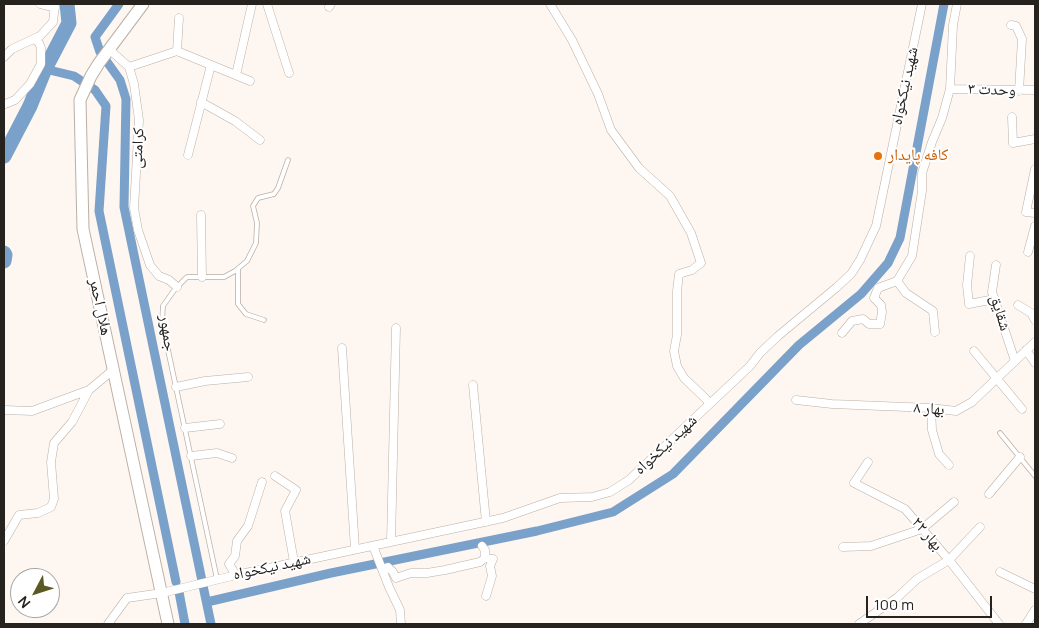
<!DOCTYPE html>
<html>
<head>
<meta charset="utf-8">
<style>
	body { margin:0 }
	#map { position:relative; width:1039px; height:628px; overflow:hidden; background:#fef6f0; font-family:Manrope,sans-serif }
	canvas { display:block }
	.frame { position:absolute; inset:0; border:5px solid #26221e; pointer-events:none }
	.north { position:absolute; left:10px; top:568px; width:50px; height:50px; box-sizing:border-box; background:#fff; border:1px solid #a8a7a5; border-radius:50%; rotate:230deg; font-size:14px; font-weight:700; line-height:20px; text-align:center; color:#26221e }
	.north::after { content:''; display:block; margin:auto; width:18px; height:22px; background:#5c5824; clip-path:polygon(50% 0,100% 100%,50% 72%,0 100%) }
	.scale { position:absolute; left:866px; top:596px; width:126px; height:22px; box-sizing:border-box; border:2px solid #26221e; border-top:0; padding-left:6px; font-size:15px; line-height:18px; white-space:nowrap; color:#26221e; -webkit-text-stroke:4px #fff; paint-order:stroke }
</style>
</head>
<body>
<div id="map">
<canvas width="1039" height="628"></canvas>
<div class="frame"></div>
<div class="north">N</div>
<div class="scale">100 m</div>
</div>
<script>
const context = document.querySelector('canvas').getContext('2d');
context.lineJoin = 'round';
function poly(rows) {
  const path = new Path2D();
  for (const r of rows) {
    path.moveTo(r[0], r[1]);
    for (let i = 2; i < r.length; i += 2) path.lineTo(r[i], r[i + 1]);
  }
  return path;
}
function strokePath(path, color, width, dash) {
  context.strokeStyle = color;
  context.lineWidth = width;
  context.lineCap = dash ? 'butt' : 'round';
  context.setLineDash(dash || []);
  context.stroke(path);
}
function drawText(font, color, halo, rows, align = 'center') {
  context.font = font + ' Manrope,"Noto Naskh Arabic",sans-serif';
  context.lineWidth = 4;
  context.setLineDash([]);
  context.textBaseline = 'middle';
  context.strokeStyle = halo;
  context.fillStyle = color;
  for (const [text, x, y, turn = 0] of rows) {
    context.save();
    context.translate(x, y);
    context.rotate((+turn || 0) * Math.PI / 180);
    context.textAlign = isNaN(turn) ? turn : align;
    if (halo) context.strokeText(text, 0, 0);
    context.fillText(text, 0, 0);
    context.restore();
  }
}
const canal = poly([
	[119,4,95,37,100,52,120,80,126,99,124,207,211,624],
	[45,69,74,76,95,90,106,106,99,211,176,582],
	[179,592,185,624],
	[207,602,331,573,537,531,613,512,673,474,799,345,861,294,888,263,900,238,944,4]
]);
const river = poly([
	[4,156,30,106,45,69,69,23,67,4],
	[4,253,5,255,4,261]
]);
const lane = poly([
	[238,269,238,304,246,314,264,320],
	[1000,433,1035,476],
	[217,579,162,322,163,306,175,289,187,277,224,277,235,271,247,261,256,243,257,223,253,206,258,198,274,194,278,188,288,160]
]);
const street = poly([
	[40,4,55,8],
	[267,4,289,73],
	[550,4,572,40,598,94,611,130,639,168,670,196,691,233,701,263,692,270,679,274,677,291,677,335,674,351,677,366,684,378,706,399,709,404],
	[329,7,331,4],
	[1011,25,1016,26,1022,39,1019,91],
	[110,50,129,67,177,51,250,81],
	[177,51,179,18],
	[4,57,12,49,40,36,53,22,55,4],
	[129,67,134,84,139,120,134,208,138,230,150,265,159,276,169,280,177,287],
	[236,75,252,4],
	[950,89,1035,90],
	[201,102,235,121,260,140],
	[5,104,15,100,30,84,41,64,41,48,39,43,34,39],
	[1012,117,1013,143,1035,139],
	[188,155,211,65],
	[1035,169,1026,212,1035,213],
	[201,215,202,277],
	[1028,252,1035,226],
	[970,256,967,285,969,304,995,299],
	[996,265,992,292,1015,361],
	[897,281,906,293,933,311,935,332],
	[1018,305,1031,313,1035,320],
	[842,333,852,321,863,319,869,324,880,324,882,312,881,305,874,298,878,288,897,281,912,256,922,191,922,173,932,142,942,118,950,89,953,25,957,4],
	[342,348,355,549],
	[1026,350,1035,363],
	[974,351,1022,409],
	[473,385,486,522],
	[176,387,205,381,248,377],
	[796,400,832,404,931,408,956,411,972,402,1035,342],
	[931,408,932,430,939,454,949,465],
	[4,410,32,411,89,390,113,370],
	[185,428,220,424],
	[191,456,217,453,232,458],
	[868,462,854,483,905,509,949,560,999,624],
	[275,476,296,490,285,511,294,562],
	[989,494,1020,457],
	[4,541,19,515,38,513,51,507,54,499,51,462,54,443,72,422,89,390],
	[391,542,396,328],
	[373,546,389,587,400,610,401,624],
	[482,546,485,550,485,558,493,559,490,566,492,576,486,596],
	[843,547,871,546,922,529,954,502],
	[382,569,388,567,393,572,396,578,411,573,427,573,445,570,480,562,485,558],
	[1000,572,1035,589],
	[236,575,229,564,235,556,237,541,248,526,262,482],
	[108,624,127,598,162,593,236,575,503,518,560,498,592,497,610,492,629,480,750,366,760,353,778,336,837,287,851,274,860,260,876,226,922,4],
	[859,624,898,597,917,579,949,560,980,527],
	[1026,624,1035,610]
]);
const secondary = poly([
	[143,4,99,63,91,76,80,100,83,229,168,624]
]);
const markers = [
	[878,156,5,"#e8710a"]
];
const streetNames = [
	["شهید نیکخواه",905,86,-78],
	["وحدت ۳",992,90,2],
	["کرامتی",138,148,-87],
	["هلال احمر",100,307,78],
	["شقایق",1000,313,73],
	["جمهور",167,333,82],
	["بهار ۸",929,409,4],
	["شهید نیکخواه",666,445,-43],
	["بهار ۲۲",927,534,50],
	["شهید نیکخواه",272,567,-12]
];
const foodNames = [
	["کافه پایدار",888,156]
];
strokePath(canal, '#7aa1c9', 9);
strokePath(river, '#7aa1c9', 15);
strokePath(lane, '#bbafa5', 5.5);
strokePath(street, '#bbafa5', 9);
strokePath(secondary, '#bbafa5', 13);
strokePath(lane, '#fff', 4);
strokePath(street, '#fff', 8);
strokePath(secondary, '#fff', 11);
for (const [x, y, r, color] of markers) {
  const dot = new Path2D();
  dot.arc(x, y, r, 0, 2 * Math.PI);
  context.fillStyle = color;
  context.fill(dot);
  strokePath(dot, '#fff', 2);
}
drawText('16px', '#26221e', '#fff', streetNames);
drawText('16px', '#c56008', '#fff', foodNames, 'left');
</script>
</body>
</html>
